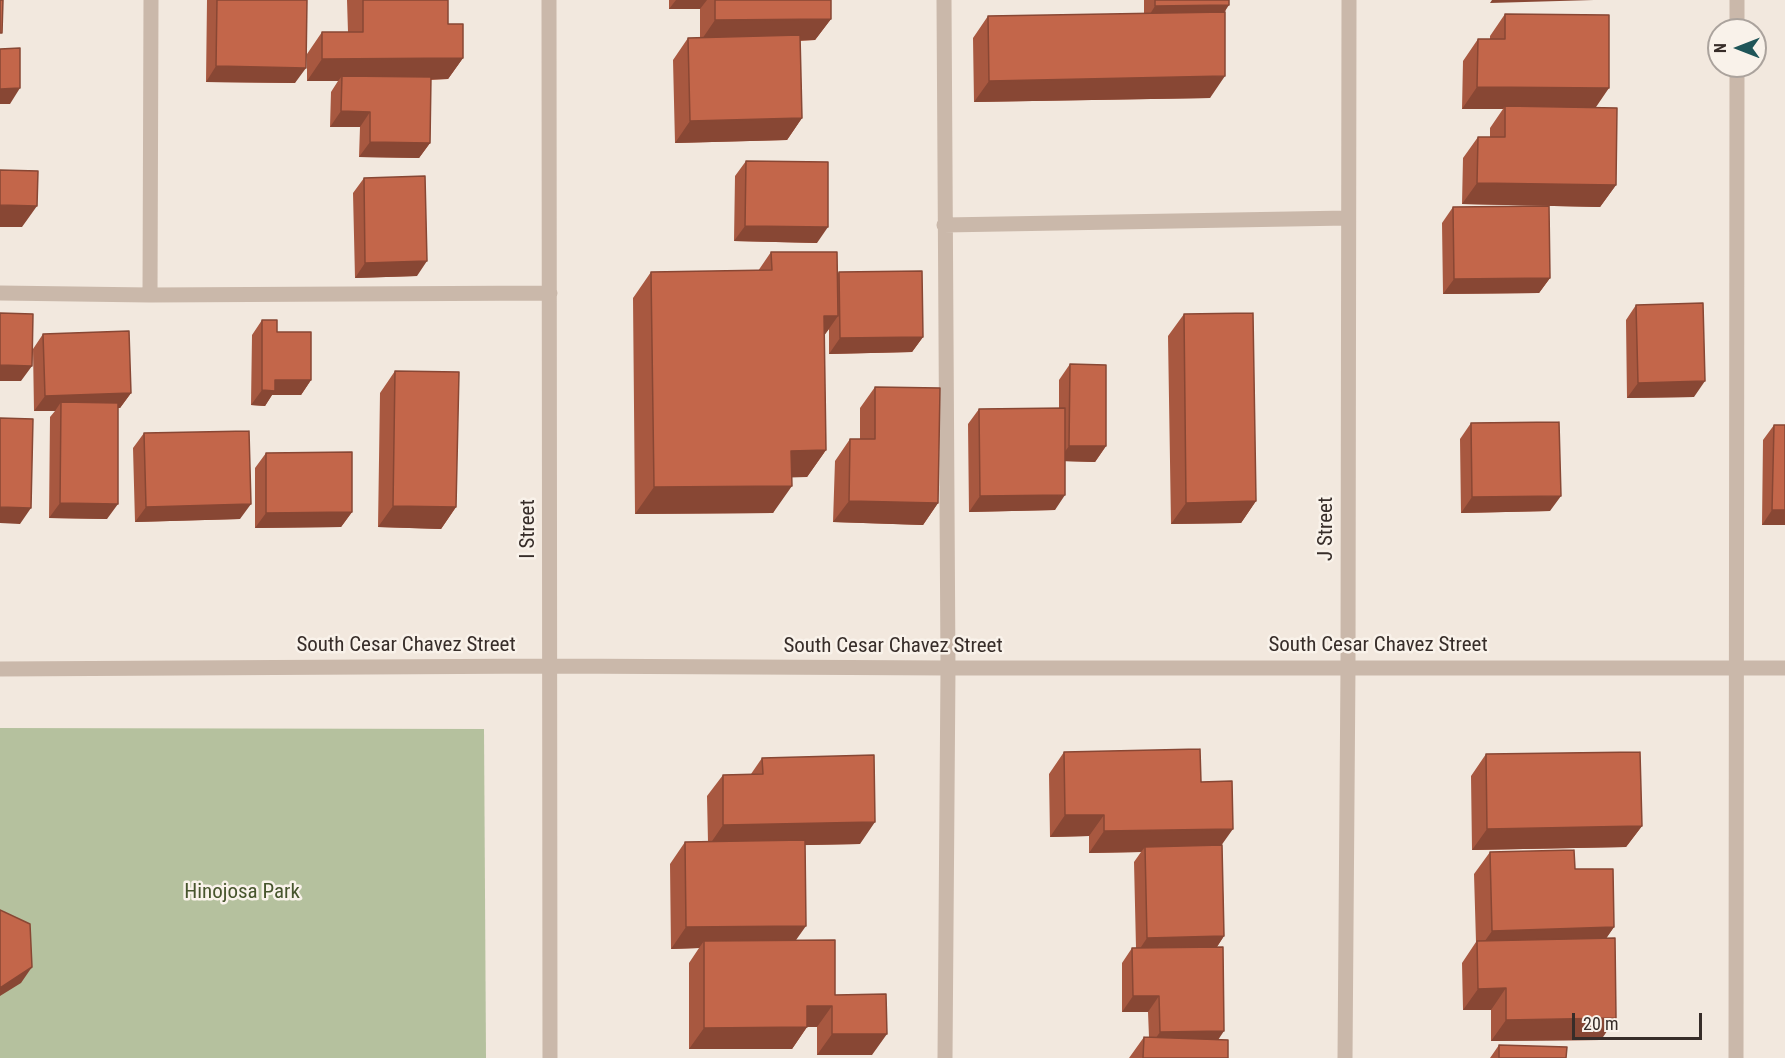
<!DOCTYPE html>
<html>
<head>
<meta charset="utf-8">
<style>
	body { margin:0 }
	#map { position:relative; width:1785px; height:1058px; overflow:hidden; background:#f2e8de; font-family:"Roboto Condensed",sans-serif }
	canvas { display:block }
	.north { position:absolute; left:1707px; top:18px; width:60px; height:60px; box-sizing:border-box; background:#f9f2ea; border:2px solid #aba39d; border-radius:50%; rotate:270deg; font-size:16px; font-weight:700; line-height:24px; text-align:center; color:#372d29 }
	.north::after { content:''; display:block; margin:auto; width:21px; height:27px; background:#1f5558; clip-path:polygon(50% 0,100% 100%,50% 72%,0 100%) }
	.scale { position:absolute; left:1572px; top:1013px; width:130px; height:27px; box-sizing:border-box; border:3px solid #372d29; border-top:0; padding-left:8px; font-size:18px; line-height:21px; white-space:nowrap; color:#372d29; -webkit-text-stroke:4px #f9f2ea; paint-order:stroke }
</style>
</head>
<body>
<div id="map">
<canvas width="1785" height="1058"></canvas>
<div class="north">N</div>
<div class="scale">20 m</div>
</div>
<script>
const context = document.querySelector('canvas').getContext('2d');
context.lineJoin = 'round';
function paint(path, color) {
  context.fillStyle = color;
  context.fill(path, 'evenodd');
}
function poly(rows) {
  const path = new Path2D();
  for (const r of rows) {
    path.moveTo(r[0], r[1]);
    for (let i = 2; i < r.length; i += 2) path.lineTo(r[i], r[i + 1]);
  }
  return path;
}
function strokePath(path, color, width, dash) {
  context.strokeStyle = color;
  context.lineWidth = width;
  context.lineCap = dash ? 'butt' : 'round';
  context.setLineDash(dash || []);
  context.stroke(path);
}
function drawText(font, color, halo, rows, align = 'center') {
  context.font = font + ' "Roboto Condensed",sans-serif';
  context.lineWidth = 5;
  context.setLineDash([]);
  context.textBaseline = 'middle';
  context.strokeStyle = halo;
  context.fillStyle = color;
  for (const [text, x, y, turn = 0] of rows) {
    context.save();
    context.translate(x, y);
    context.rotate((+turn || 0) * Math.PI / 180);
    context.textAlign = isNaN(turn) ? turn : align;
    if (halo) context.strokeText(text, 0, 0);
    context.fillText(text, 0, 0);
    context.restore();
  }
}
const green = poly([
	[0,728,484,729,486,1058,0,1058]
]);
const minor = poly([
	[549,0,550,1058],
	[944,0,948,668,945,1058],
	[1737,30,1737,0],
	[944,225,1348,218],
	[0,293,150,295,550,293],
	[150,295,151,0],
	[0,669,550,666,948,668,1785,668],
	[1345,1058,1348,667,1349,0],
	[1736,1058,1737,66]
]);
const wall = poly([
	[207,0,307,0,295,83,206,82],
	[347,0,448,0,448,24,463,58,448,79,431,80,430,143,419,158,359,157,360,127,330,127,331,92,338,81,307,81,307,54,322,32,348,32],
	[669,0,831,0,831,19,815,40,800,41,802,118,787,140,675,143,673,60,688,38,700,38,700,9,669,9],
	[1144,0,1229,0,1225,12,1210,98,974,102,973,38,988,16,1144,14],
	[1505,14,1595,108,1616,185,1600,207,1462,204,1463,158,1478,137,1490,137,1490,128,1503,109,1462,109,1463,61,1478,39,1490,39,1490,36],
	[746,161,817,243,734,241,735,176],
	[364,178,417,276,355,278,353,193],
	[1453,207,1550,278,1539,293,1443,294,1442,223],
	[771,252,837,275,839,272,923,337,912,352,829,354,829,329,824,335,826,450,807,477,792,477,773,513,635,514,633,298,651,272,758,271],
	[1636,305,1694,397,1627,398,1626,320],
	[1184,314,1256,501,1241,523,1171,524,1168,336],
	[262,320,277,332,311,380,301,395,272,395,265,406,251,405,252,335],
	[43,334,131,393,120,408,118,408,107,519,49,518,50,417,55,411,34,411,33,349],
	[1070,364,1106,446,1095,462,1065,461,1055,510,969,512,968,424,979,409,1059,408,1059,380],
	[395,371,456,507,441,529,378,527,380,393],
	[875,387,938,503,923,525,833,522,835,461,850,439,860,439,860,408],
	[1471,423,1550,511,1461,513,1460,439],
	[1774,425,1785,425,1785,525,1762,525,1763,440],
	[144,433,240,519,135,522,133,448],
	[266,453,352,512,341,527,255,528,255,468],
	[1064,752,1201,782,1222,845,1224,936,1217,947,1218,1040,1228,1058,1129,1058,1144,1037,1149,1037,1148,1012,1122,1012,1122,963,1132,948,1136,948,1134,862,1141,852,1089,853,1089,836,1050,837,1049,774],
	[1486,754,1642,826,1626,847,1472,850,1471,776],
	[762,758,860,844,805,845,796,941,835,995,872,1055,817,1055,817,1027,807,1027,792,1049,689,1049,689,963,699,948,671,949,670,864,685,842,708,842,707,796,723,775,751,774],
	[1490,852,1575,869,1614,927,1606,938,1601,1040,1491,1041,1491,1010,1463,1010,1462,963,1476,942,1474,874],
	[1499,1045,1566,1058,1490,1058]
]);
const shadedWall = poly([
	[676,0,707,0,700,9,669,9],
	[1492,0,1594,0,1490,3],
	[1229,5,1219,20,1145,22,1155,6],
	[831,19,815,40,700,42,715,20],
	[463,58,448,79,341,81,342,76,338,81,307,81,322,59],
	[216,66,306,68,295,83,206,82],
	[1225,76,1210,98,974,102,989,81],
	[1477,87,1609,88,1594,110,1505,106,1503,109,1462,109],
	[20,88,10,104,0,104,0,89],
	[341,111,370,112,360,127,330,127],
	[802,118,787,140,675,143,690,121],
	[370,142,430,143,419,158,359,157],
	[1477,183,1616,185,1600,207,1462,204],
	[0,205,37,206,22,227,0,227],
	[745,226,828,227,817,243,734,241],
	[427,261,417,276,355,278,365,263],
	[1550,278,1539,293,1443,294,1454,279],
	[824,316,838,316,819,343],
	[923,337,912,352,829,354,840,338],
	[0,365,32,366,21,381,0,381],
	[275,380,311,380,301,395,272,395,265,406,251,405,262,390],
	[1705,381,1694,397,1627,398,1638,383],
	[131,393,120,408,61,410,61,402,55,411,34,411,45,396],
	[1069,446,1106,446,1095,462,1058,461],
	[826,450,807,477,772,478,791,451],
	[792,486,773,513,635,514,654,487],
	[1065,495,1055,510,969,512,980,496],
	[1561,496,1550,511,1461,513,1472,497],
	[849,501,938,503,923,525,833,522],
	[1256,501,1241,523,1171,524,1186,503],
	[60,503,118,504,107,519,49,518],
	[251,504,240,519,135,522,146,507],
	[393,506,456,507,441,529,378,527],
	[0,507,31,508,20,524,0,523],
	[1772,510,1785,510,1785,525,1762,525],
	[352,512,341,527,255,528,266,513],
	[1065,815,1104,815,1089,836,1050,837],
	[875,822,860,844,708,847,723,825],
	[1642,826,1626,847,1472,850,1487,829],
	[1233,829,1218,850,1145,847,1141,852,1089,853,1104,831],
	[806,926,791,947,704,941,699,948,671,949,686,927],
	[1614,927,1599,949,1477,952,1492,931],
	[1224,936,1214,951,1137,953,1147,938],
	[32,967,21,983,0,996,0,988],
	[1506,988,1491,1010,1463,1010,1478,989],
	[1133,996,1159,996,1148,1012,1122,1012],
	[807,1006,832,1006,817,1027,807,1027,792,1049,689,1049,704,1028],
	[1616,1018,1601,1040,1491,1041,1506,1020],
	[1224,1031,1214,1046,1149,1048,1160,1032],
	[832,1034,887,1034,872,1055,817,1055]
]);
const building = poly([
	[0,0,3,0,2,33,0,33,0,0],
	[217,0,307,0,306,68,216,66,217,0],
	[363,0,448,0,448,24,463,24,463,58,322,59,322,32,363,32,363,0],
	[715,0,831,0,831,19,715,20,715,0],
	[1155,0,1229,0,1229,5,1155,6,1155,0],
	[1225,12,1225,76,989,81,988,16,1225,12],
	[1505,14,1609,15,1609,88,1477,87,1478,39,1505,39,1505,14],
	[800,35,802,118,690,121,688,38,800,35],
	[20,48,20,88,0,89,0,49,20,48],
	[342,76,431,77,430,143,370,142,370,112,341,111,342,76],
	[1505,106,1617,108,1616,185,1477,183,1478,137,1505,137,1505,106],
	[746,161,828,162,828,227,745,226,746,161],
	[0,170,38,171,37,206,0,205,0,170],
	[425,176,427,261,365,263,364,178,425,176],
	[1549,206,1550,278,1454,279,1453,207,1549,206],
	[771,252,837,252,838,316,824,316,826,450,791,451,792,486,654,487,651,272,772,270,771,252],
	[922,271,923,337,840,338,839,272,922,271],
	[1703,303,1705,381,1638,383,1636,305,1703,303],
	[0,313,33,314,32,366,0,365,0,313],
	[1253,313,1256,501,1186,503,1184,314,1253,313],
	[262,320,277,320,277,332,311,332,311,380,275,380,275,391,262,390,262,320],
	[129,331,131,393,45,396,43,334,129,331],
	[1070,364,1106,365,1106,446,1069,446,1070,364],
	[395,371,459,372,456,507,393,506,395,371],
	[875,387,940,388,938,503,849,501,850,439,875,439,875,387],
	[61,402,118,403,118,504,60,503,61,402],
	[1065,408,1065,495,980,496,979,409,1065,408],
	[0,418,33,419,31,508,0,507,0,418],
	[1559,422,1561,496,1472,497,1471,423,1559,422],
	[1774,425,1785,425,1785,510,1772,510,1774,425],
	[249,431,251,504,146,507,144,433,249,431],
	[352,452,352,512,266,513,266,453,352,452],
	[1200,749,1201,782,1232,781,1233,829,1104,831,1104,815,1065,815,1064,752,1200,749],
	[1640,752,1642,826,1487,829,1486,754,1640,752],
	[874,755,875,822,723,825,723,775,763,774,762,758,874,755],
	[805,840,806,926,686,927,685,842,805,840],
	[1222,845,1224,936,1147,938,1145,847,1222,845],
	[1574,850,1575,869,1613,869,1614,927,1492,931,1490,852,1574,850],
	[0,910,30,924,32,967,0,988,0,910],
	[1615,938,1616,1018,1506,1020,1506,988,1478,989,1477,941,1615,938],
	[835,940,835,995,886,994,887,1034,832,1034,832,1006,807,1006,807,1027,704,1028,704,941,835,940],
	[1223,947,1224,1031,1160,1032,1159,996,1133,996,1132,948,1223,947],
	[1144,1037,1228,1040,1228,1058,1143,1058,1144,1037],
	[1499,1045,1567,1047,1566,1058,1499,1058,1499,1045]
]);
const streetNames = [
	["I Street",529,529,-90],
	["J Street",1327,529,-90],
	["South Cesar Chavez Street",406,646],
	["South Cesar Chavez Street",1378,646],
	["South Cesar Chavez Street",893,647]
];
const parkNames = [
	["Hinojosa Park",242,893]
];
paint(green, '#b5c19e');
strokePath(minor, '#cab8aa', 15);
paint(wall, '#a85840');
paint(shadedWall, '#884734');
paint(building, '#c3664a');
strokePath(building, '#884734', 1.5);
drawText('21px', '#372d29', '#f9f2ea', streetNames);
drawText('21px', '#47552d', '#f9f2ea', parkNames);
</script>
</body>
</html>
